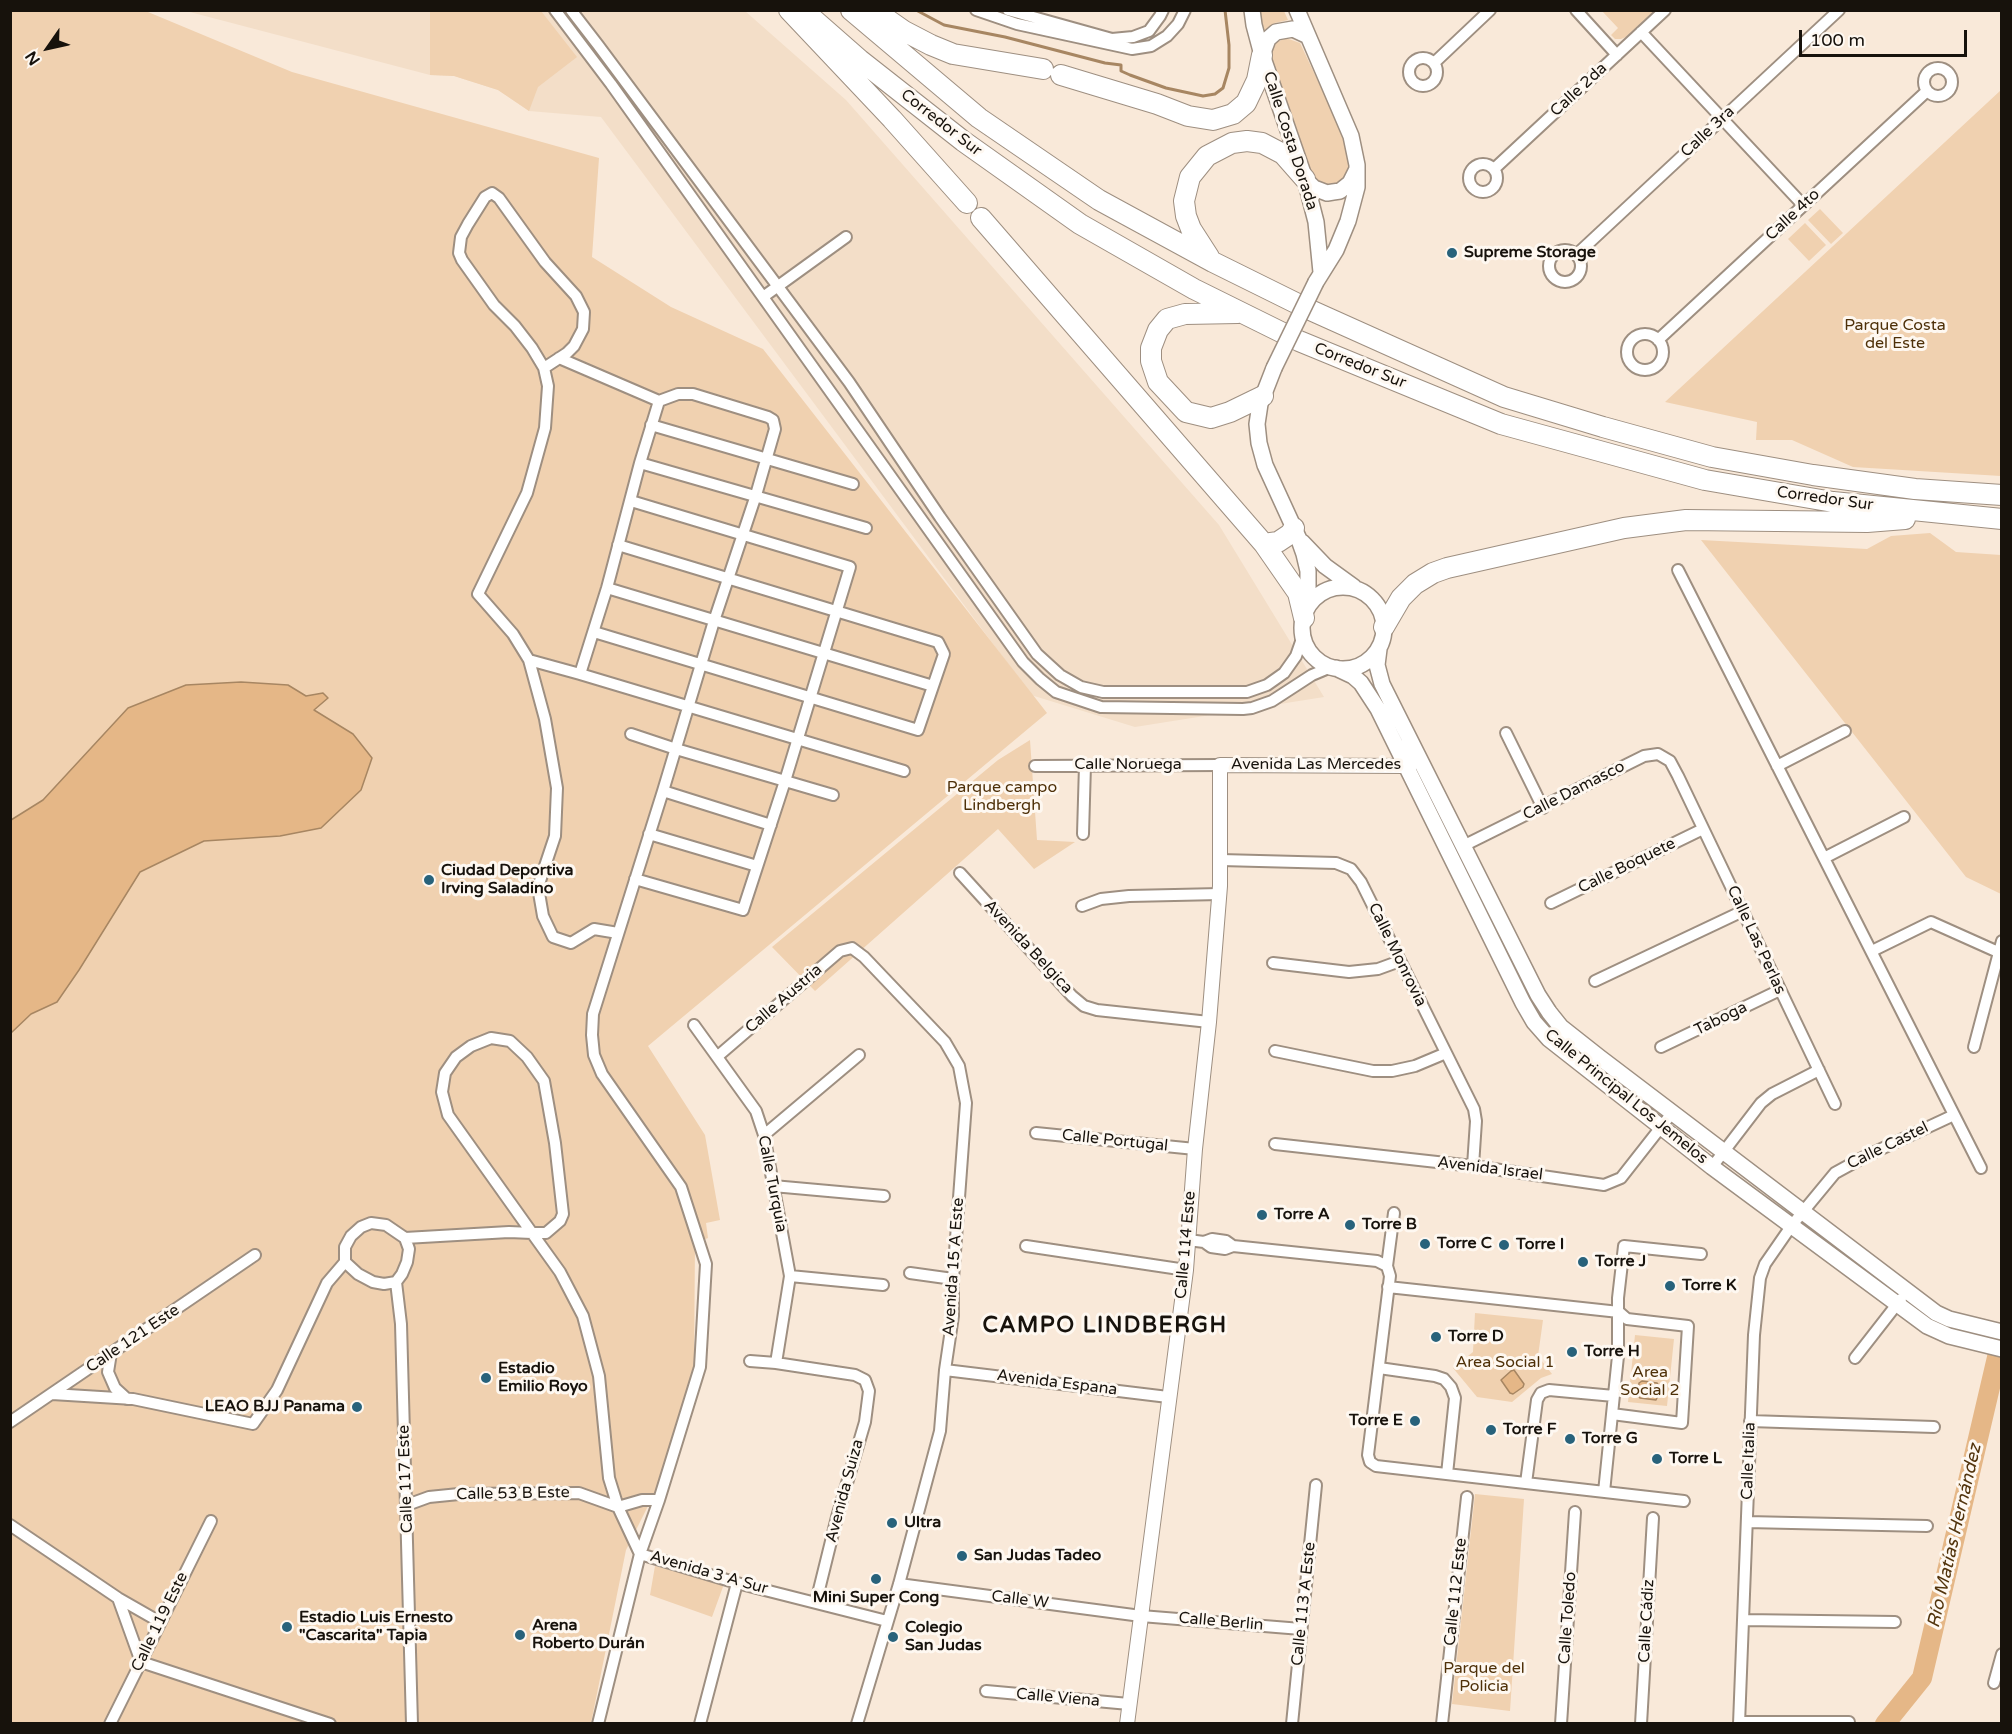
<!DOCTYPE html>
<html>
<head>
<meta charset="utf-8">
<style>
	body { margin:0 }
	#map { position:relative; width:2012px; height:1734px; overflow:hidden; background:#f9e9d9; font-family:"Varela Round",sans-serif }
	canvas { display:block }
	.frame { position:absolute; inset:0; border:12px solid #17120c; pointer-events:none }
	.north { position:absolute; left:18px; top:18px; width:60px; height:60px; -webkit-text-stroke:4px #fef8f1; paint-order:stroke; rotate:236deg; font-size:16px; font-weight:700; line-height:24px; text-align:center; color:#17120c }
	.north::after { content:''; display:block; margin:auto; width:21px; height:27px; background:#17120c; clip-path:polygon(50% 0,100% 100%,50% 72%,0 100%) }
	.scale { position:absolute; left:1799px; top:30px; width:168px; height:27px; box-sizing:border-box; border:3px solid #17120c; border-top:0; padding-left:8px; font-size:18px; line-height:21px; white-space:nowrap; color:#17120c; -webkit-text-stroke:4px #fef8f1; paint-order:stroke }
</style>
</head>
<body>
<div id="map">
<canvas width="2012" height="1734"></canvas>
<div class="frame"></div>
<div class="north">N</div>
<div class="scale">100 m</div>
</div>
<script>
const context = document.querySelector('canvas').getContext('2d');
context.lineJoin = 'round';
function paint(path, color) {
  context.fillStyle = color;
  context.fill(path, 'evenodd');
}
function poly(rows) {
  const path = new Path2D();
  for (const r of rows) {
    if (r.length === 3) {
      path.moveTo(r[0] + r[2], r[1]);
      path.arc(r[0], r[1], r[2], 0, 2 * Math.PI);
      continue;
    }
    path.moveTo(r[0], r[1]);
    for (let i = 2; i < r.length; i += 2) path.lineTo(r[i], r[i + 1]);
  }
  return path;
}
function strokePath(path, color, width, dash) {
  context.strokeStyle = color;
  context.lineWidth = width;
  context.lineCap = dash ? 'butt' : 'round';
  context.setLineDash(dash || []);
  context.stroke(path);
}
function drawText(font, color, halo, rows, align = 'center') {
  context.font = font + ' "Varela Round",sans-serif';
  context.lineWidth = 6;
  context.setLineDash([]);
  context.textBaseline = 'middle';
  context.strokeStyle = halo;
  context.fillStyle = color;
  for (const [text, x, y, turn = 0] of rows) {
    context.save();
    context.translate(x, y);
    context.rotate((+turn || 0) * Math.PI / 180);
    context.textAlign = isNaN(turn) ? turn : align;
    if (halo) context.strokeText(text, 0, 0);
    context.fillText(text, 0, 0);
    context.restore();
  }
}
const built = poly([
	[186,11,745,11,846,100,1219,525,1324,697,1135,727,1031,695,601,117,529,111,498,90,454,76,430,75]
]);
const green = poly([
	[121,10,148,12,292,72,599,158,592,257,671,307,763,349,1047,713,648,1046,705,1135,720,1220,706,1223,708,1238,695,1243,694,1364,659,1484,626,1550,591,1723,11,1723,11,11],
	[430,11,541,11,577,57,538,87,529,111,498,90,454,76,430,75],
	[1258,11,1284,11,1288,20,1275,23,1262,32],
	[1602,11,1654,11,1626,37,1621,39,1615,39,1611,35,1618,28],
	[1286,38,1300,43,1333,113,1344,142,1349,164,1348,174,1340,182,1330,185,1320,183,1311,175,1270,58,1270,50,1277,42],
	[2001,90,2001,476,1853,467,1792,440,1756,440,1757,422,1665,402],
	[1820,209,1843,233,1831,244,1808,220],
	[1805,223,1826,245,1809,261,1788,239],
	[1930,533,1956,552,2001,555,2001,894,1966,877,1701,540,1867,549,1891,536],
	[1030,740,1037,840,1075,842,1034,869,998,829,815,991,772,947,998,760],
	[1475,1313,1543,1320,1538,1356,1552,1374,1541,1378,1512,1402,1477,1397,1453,1368,1473,1352],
	[1635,1335,1674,1339,1667,1406,1628,1402],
	[1475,1494,1524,1499,1510,1711,1452,1704],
	[655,1566,724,1584,712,1617,650,1595]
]);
const water = poly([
	[241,682,288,685,306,696,323,693,328,698,314,710,353,734,372,758,361,790,321,828,280,836,204,841,140,872,79,970,57,1002,31,1014,11,1033,11,820,43,800,128,708,186,685,241,682],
	[1514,1370,1524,1384,1523,1387,1513,1394,1510,1393,1501,1380,1511,1371,1514,1370],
	[1642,1381,1657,1383,1659,1386,1657,1398,1656,1400,1640,1398,1638,1395,1639,1383,1642,1381]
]);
const stream = poly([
	[916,10,944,25,1005,37,1105,63,1121,65,1121,71,1130,75,1166,88,1203,96,1215,94,1223,88,1229,68,1229,45,1225,10]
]);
const river = poly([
	[1885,1724,1922,1678,2002,1336]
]);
const minor = poly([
	[555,10,611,84,1023,662,1040,679,1056,692,1101,707,1243,709,1252,708,1272,701,1312,675,1331,667],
	[571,10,598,45,849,382,940,517,1037,654,1060,675,1081,687,1103,692,1247,692,1267,685,1284,673,1296,656,1303,636],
	[976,10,1017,24,1132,49,1151,46,1167,36,1178,24,1185,10],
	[1008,10,1112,39,1133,37,1149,31,1160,16,1163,10],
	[1576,10,1617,55],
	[1641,32,1803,205],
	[1423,72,14],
	[1434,63,1490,10],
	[1938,82,14],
	[1483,178,14],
	[1494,169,1665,10],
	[1565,266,16],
	[1576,255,1839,10],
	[763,297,846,237],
	[1645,352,18],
	[1658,340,1927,91],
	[559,358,659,401],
	[544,368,567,353,574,346,583,329,584,312,576,296,545,262,499,198,492,193,485,197,468,224,461,237,459,253,462,260,494,305,515,326,532,348,544,368,548,386,545,428,527,493,478,594,513,634,529,660,545,719,557,788,555,836,538,887,543,916,553,937,571,943,594,929,618,933],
	[651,425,853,484],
	[640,463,866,528],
	[631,501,850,567,785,781,743,910,635,879],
	[1678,570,1981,1168],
	[607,588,933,686],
	[594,632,918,730,944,654,938,642,618,545],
	[529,660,580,674,904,771],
	[580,674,607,588,640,463,659,401,678,394,693,394,768,417,773,420,775,429,756,495,714,621,663,791,593,1014,592,1035,594,1055,602,1074,681,1187,706,1264,700,1367,659,1500,640,1554,598,1724],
	[1506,733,1543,808],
	[631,734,676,749,833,795],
	[1035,766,1220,765],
	[1777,766,1845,731],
	[663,791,771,825],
	[649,834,757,866],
	[1083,834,1085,765],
	[1463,846,1644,756,1658,754,1670,761,1678,776,1835,1104],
	[1824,858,1904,817],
	[1221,860,1336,863,1351,869,1361,882,1474,1109,1476,1121,1473,1166],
	[960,873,1072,996,1084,1006,1097,1010,1209,1022],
	[1551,903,1703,829],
	[1082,906,1101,899,1129,896,1220,894],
	[1872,951,1931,922,1998,952],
	[1273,963,1349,972,1378,969,1400,961],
	[1595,981,1743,911],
	[694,1025,756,1111,764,1135,790,1276,776,1363],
	[491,1038,510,1041,527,1057,544,1081,555,1143,563,1214,560,1221,546,1233,532,1233,448,1115,442,1092,445,1073,456,1057,471,1046,491,1038],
	[1661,1047,1780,990],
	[1974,1047,2002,941],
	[1275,1051,1373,1071,1392,1071,1415,1066,1446,1053],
	[718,1056,840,951,852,948,864,957,945,1042,959,1066,962,1082,966,1103,953,1279,953,1316,945,1370,940,1431,899,1584,857,1724],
	[1036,1133,1195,1149],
	[764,1135,859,1055],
	[1275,1144,1473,1166,1604,1185,1621,1178,1672,1113],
	[1712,1167,1761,1103,1772,1094,1819,1070],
	[773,1186,884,1196],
	[1394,1213,1387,1266,1390,1276,1368,1455,1370,1462,1376,1466,1684,1501],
	[405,1238,509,1232,532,1233,560,1272,583,1316,599,1376,609,1478,618,1507,640,1554,737,1583,887,1621],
	[405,1238,409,1249,407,1262,402,1274,396,1282,401,1324,412,1724],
	[1188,1240,1204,1242,1211,1247,1225,1249,1233,1246],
	[1204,1242,1212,1239,1226,1241,1233,1246,1377,1261,1387,1266],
	[1026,1246,1186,1270],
	[345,1262,358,1274,373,1282,384,1284,396,1282],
	[910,1273,953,1279],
	[790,1276,883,1285],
	[1388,1287,1619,1312,1627,1319,1688,1326,1682,1423,1612,1414],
	[111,1353,108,1372,115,1388,127,1399],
	[1855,1358,1901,1299],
	[750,1361,776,1363,855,1375,865,1380,869,1391,865,1422,837,1517,816,1602],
	[1379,1368,1435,1376,1444,1379,1451,1387,1455,1398,1447,1474],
	[945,1370,1168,1397],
	[52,1394,133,1399,253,1424,277,1390,327,1283,345,1262,345,1247,351,1236,361,1227,371,1223,386,1225,405,1238],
	[1750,1421,1934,1427],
	[10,1422,255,1255],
	[1526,1483,1537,1400,1541,1393,1549,1390,1614,1396],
	[1604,1492,1618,1356,1618,1298,1624,1246,1701,1254],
	[407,1505,429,1497,459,1494,579,1493,618,1507,642,1500,659,1500],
	[1747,1522,1927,1526],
	[10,1525,118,1598,160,1622],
	[899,1584,1141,1616,1301,1629],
	[118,1598,141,1662,330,1724],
	[1743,1620,1895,1622],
	[1994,1683,2002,1654],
	[986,1691,1129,1704],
	[1739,1722,1849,1722],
	[110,1724,211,1521],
	[700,1724,737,1583],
	[1292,1724,1316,1485],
	[1442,1724,1467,1497],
	[1561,1724,1575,1512],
	[1641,1724,1653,1518],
	[1739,1724,1754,1335,1760,1278,1765,1264,1792,1225,1835,1173,1866,1156,1954,1115]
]);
const tertiary = poly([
	[1127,1724,1186,1270,1195,1149,1209,1022,1220,886,1220,765,1406,766,1410,765,1412,761,1408,743]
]);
const secondary = poly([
	[1252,10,1254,25,1262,55,1305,179,1316,222,1321,272],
	[1297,10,1351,136,1357,165,1357,187,1348,221,1336,250,1316,282],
	[1262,55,1268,39,1276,32,1293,29,1308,36],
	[1305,179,1314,188,1327,193,1333,192,1340,191,1350,183,1356,171],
	[1274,368,1260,404,1257,424,1259,443,1265,465,1298,537,1304,554,1308,571,1308,606],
	[1302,542,1325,566,1354,587],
	[1343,628,41],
	[1379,649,1377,665,1382,684,1538,995,1549,1012,1561,1027,1599,1057,1936,1313,1949,1319,2002,1332],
	[1336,668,1353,676,1361,683,1378,709,1523,1003,1534,1022,1549,1039,1712,1167,1927,1326,1949,1336,2002,1349]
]);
const motorway = poly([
	[789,10,892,119,967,203],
	[803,10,860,60,963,141,1080,224,1194,289,1299,341,1501,424,1705,480,1833,502,2002,519],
	[851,10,979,118,1099,200,1213,262,1308,309,1504,397,1603,427,1712,457,1813,475,1915,489,2002,495],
	[874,10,904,31,931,45,953,54,1043,69],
	[1061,75,1157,104,1188,116,1213,120,1233,114,1246,103,1257,80,1262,55],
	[981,218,1264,544,1298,593,1304,618],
	[1209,257,1191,229,1186,216,1184,201,1190,177,1207,156,1232,143,1247,141,1262,143,1283,154,1305,179],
	[1238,313,1185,314,1167,319,1158,330,1151,348,1151,361,1158,382,1186,412,1211,418,1230,412,1263,396],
	[1264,544,1278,542,1290,534,1294,528],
	[1384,627,1401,598,1415,584,1433,573,1447,568,1624,528,1686,520,1867,522,1905,519]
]);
const secondaryBridge = poly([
	[1274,368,1316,282]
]);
const markers = [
	[1452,253,6,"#28627b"],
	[429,880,6,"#28627b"],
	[1262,1215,6,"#28627b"],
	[1350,1225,6,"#28627b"],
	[1425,1244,6,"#28627b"],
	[1504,1245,6,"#28627b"],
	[1583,1262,6,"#28627b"],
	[1670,1286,6,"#28627b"],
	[1436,1337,6,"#28627b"],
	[1572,1352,6,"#28627b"],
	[486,1378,6,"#28627b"],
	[357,1407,6,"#28627b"],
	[1415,1421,6,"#28627b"],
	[1491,1430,6,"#28627b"],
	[1570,1439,6,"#28627b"],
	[1657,1459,6,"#28627b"],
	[892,1523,6,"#28627b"],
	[962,1556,6,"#28627b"],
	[876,1579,6,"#28627b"],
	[287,1627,6,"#28627b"],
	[520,1635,6,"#28627b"],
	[893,1637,6,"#28627b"]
];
const streetNames = [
	["Calle 2da",1579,90,-43],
	["Corredor Sur",941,123,38],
	["Calle 3ra",1708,132,-43],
	["Calle Costa Dorada",1290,141,72],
	["Calle 4to",1793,215,-43],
	["Corredor Sur",1360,366,22],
	["Corredor Sur",1825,499,8],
	["Calle Noruega",1128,765],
	["Avenida Las Mercedes",1316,765],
	["Calle Damasco",1574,791,-27],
	["Calle Boquete",1627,866,-26],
	["Calle Las Perlas",1756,940,65],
	["Avenida Belgica",1028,947,47],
	["Calle Monrovia",1397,955,64],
	["Calle Austria",784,999,-41],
	["Taboga",1721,1019,-26],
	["Calle Principal Los Jemelos",1626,1097,39],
	["Calle Portugal",1115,1141,6],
	["Calle Castel",1888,1146,-26],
	["Avenida Israel",1490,1169,7],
	["Calle Turquia",772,1184,79],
	["Calle 114 Este",1186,1245,-85],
	["Avenida 15 A Este",954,1267,-86],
	["Calle 121 Este",133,1339,-34],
	["Avenida Espana",1057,1383,7],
	["Calle Italia",1749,1461,-88],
	["Calle 117 Este",406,1479,-92],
	["Avenida Suiza",845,1491,-75],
	["Calle 53 B Este",513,1494,-1],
	["Avenida 3 A Sur",709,1573,16],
	["Calle 112 Este",1456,1592,-84],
	["Calle W",1020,1600,7],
	["Calle 113 A Este",1304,1604,-84],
	["Calle Toledo",1568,1618,-86],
	["Calle Cádiz",1647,1621,-87],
	["Calle 119 Este",160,1622,-64],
	["Calle Berlin",1221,1622,5],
	["Calle Viena",1058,1698,5]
];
const poiNames = [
	["Supreme Storage",1464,253],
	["Ciudad Deportiva",441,871],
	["Irving Saladino",441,889],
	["Torre A",1274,1215],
	["Torre B",1362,1225],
	["Torre C",1437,1244],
	["Torre I",1516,1245],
	["Torre J",1595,1262],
	["Torre K",1682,1286],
	["Torre D",1448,1337],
	["Torre H",1584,1352],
	["Estadio",498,1369],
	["Emilio Royo",498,1387],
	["LEAO BJJ Panama",345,1407,"right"],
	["Torre E",1403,1421,"right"],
	["Torre F",1503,1430],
	["Torre G",1582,1439],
	["Torre L",1669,1459],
	["Ultra",904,1523],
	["San Judas Tadeo",974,1556],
	["Mini Super Cong",876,1598,"center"],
	["Estadio Luis Ernesto",299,1618],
	["\"Cascarita\" Tapia",299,1636],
	["Arena",532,1626],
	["Roberto Durán",532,1644],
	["Colegio",905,1628],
	["San Judas",905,1646]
];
const parkNames = [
	["Parque Costa",1895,326],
	["del Este",1895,344],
	["Parque campo",1002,788],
	["Lindbergh",1002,806],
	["Area Social 1",1505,1363],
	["Area",1650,1373],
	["Social 2",1650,1391],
	["Parque del",1484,1669],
	["Policia",1484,1687]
];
const waterNames = [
	["Río Matías Hernández",1955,1536,-77]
];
const districtNames = [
	["CAMPO LINDBERGH",1105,1326]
];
paint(built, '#f3dec8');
paint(green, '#f0d1b0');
paint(water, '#e5b787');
strokePath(water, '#a78662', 1.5);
strokePath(stream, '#a78662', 3);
strokePath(river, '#e5b787', 20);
strokePath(minor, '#9e8f81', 14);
strokePath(tertiary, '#9e8f81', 16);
strokePath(secondary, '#9e8f81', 18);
strokePath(motorway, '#9e8f81', 22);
strokePath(minor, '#fff', 10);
strokePath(tertiary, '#fff', 14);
strokePath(secondary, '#fff', 15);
strokePath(motorway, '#fff', 20);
strokePath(secondaryBridge, '#9e8f81', 18, []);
strokePath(secondaryBridge, '#fff', 15);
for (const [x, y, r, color] of markers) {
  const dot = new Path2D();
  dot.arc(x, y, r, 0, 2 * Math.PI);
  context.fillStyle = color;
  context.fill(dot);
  strokePath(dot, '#fef8f1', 2);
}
drawText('16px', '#17120c', '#fef8f1', streetNames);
drawText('bold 16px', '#17120c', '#fef8f1', poiNames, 'left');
drawText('16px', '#4e3008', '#fef8f1', parkNames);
drawText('italic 18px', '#52340d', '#fef8f1', waterNames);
context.letterSpacing = '1.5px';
drawText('bold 22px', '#17120c', '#fef8f1', districtNames);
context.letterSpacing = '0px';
</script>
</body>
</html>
